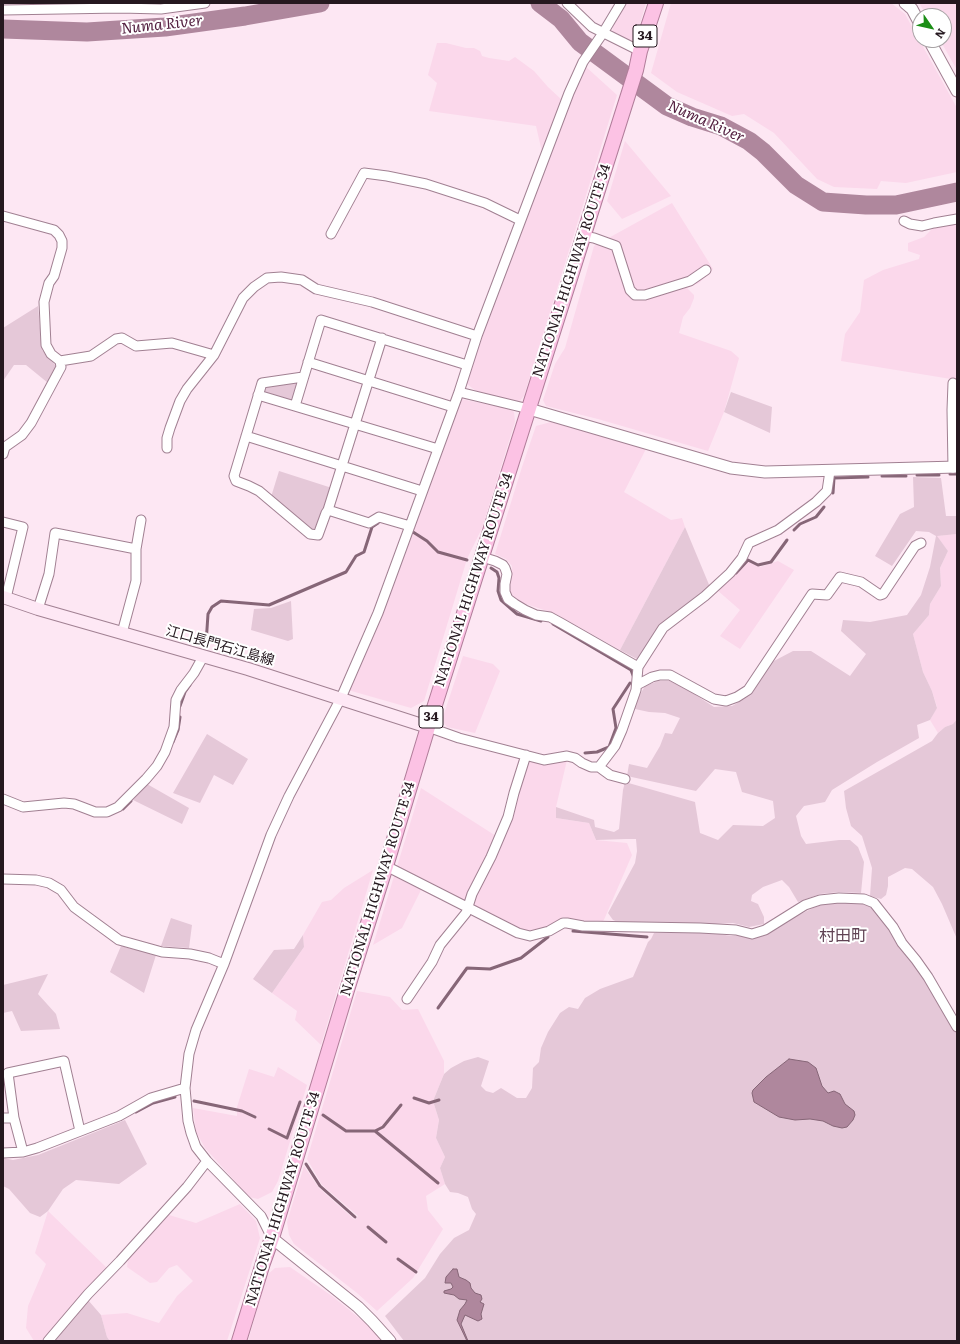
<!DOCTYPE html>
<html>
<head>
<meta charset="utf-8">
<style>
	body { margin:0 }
	#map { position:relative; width:960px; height:1344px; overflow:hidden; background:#fde7f3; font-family:Literata,serif }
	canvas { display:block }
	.frame { position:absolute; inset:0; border:4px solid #25181f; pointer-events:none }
	.north { position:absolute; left:912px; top:8px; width:40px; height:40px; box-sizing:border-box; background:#fff; border:1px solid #a8a3a5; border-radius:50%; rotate:124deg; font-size:11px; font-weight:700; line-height:16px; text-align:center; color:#25181f }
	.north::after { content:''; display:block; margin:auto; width:14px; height:18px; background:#1b8e16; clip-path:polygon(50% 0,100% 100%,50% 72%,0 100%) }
</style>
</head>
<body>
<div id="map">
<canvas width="960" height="1344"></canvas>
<div class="frame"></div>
<div class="north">N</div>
</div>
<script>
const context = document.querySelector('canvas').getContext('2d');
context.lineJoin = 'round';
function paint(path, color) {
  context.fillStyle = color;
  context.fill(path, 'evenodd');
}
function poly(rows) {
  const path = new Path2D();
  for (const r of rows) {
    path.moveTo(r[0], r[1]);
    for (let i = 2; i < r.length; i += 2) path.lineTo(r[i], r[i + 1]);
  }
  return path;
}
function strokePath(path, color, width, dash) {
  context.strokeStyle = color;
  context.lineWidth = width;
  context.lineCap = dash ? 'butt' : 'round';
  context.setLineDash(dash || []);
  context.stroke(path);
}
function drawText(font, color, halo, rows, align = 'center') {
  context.font = font + ' Literata,"Noto Sans JP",serif';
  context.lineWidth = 4;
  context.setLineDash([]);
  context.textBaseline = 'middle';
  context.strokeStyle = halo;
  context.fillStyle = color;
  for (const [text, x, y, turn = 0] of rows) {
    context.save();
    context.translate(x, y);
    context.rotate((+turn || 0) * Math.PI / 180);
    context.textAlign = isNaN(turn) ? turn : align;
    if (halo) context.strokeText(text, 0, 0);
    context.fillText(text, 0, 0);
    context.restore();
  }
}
const built = poly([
	[626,3,646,3,634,44,612,33,614,23],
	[671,3,891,3,905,14,957,108,957,172,906,183,881,181,877,189,834,187,817,179,774,133,744,114,732,116,677,92,651,73],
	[919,3,957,3,957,70,940,40,944,40,944,16,927,16],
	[437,43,446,43,466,48,474,48,480,51,482,56,489,58,509,61,515,57,534,71,548,87,562,100,542,152,536,126,429,111,437,83,428,75],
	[585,66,617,95,524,396,519,402,477,392,466,383,527,212,574,89],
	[625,141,671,196,622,219,607,201],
	[672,203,713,269,699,283,687,288,694,295,694,298,690,308,683,317,679,333,731,351,739,358,724,412,708,451,598,419,546,406,543,400,555,364,565,348,594,246],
	[957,222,957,380,841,361,845,334,860,312,864,280,883,270,919,259,920,255,908,251,908,243,924,237,934,227],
	[461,399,510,409,514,412,515,422,482,528,467,559,424,701,411,708,348,690],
	[551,422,646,449,624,492,671,520,682,518,685,527,620,650,556,614,520,602,513,596,510,590,512,566,506,559,495,554,522,467,536,426],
	[957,534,957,719,953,724,945,727,938,733,930,720,937,707,932,691,923,672,913,634,929,615,930,604,941,586,940,568,948,551,936,536],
	[745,560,760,567,778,561,794,570,740,649,720,636,740,610,717,590],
	[463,656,493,664,500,671,475,733,447,727,444,723,443,717],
	[567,760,556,807,556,818,589,823,596,840,627,843,632,855,603,922,580,922,563,917,545,929,525,931,474,906,475,894,512,816,528,762],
	[421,788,496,836,460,909,421,890,402,928,373,945],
	[373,870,321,1045,295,1020,297,1011,272,993,304,947,303,935,322,902,331,900,344,888],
	[357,991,390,997,402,1010,418,1009,444,1061,444,1074,433,1101,439,1120,436,1138,445,1157,440,1168,445,1184,426,1196,428,1210,443,1229,413,1278,377,1311,357,1293,294,1244,289,1235,287,1222,304,1166,319,1188,355,1220,358,1216,322,1185,307,1159],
	[278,1067,307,1085,278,1181,272,1192,258,1199,249,1197,205,1148,196,1132,193,1108,237,1116,237,1107,249,1069,274,1077],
	[240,1204,256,1221,260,1238,227,1341,110,1341,107,1337,101,1315,127,1313,159,1323,177,1296,193,1281,177,1265,169,1268,157,1282,150,1283,127,1267,128,1259,169,1215,196,1223],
	[48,1211,107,1268,44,1341,34,1341,26,1328,28,1306,46,1264,35,1253],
	[290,1267,332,1296,369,1326,382,1341,248,1341,267,1275,275,1268]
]);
const green = poly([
	[38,306,42,350,56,366,48,383,26,365,14,365,3,381,3,328],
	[295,381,298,385,293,398,290,400,264,393,266,385],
	[731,392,772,407,770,433,724,412],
	[279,471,332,488,325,507,321,511,317,527,312,530,271,497],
	[913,477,941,478,946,516,957,516,957,534,937,536,948,551,940,568,941,586,930,604,929,615,913,634,923,672,932,691,937,708,930,720,917,725,919,738,877,762,832,790,825,802,804,806,796,816,801,836,806,844,839,840,850,840,858,847,864,862,861,893,839,892,820,894,798,902,789,887,782,880,763,887,752,895,751,901,758,904,764,917,764,924,749,927,733,923,696,925,665,922,623,924,613,920,608,913,635,863,637,851,636,839,626,839,596,840,589,823,556,818,556,807,594,820,595,827,614,832,619,829,623,790,625,782,695,802,700,833,718,840,733,825,763,826,775,818,773,801,742,792,736,772,715,769,696,791,627,776,629,764,647,768,660,746,665,733,672,734,680,718,665,713,649,712,635,709,635,703,645,686,658,681,670,681,691,692,714,707,732,706,751,695,772,662,793,651,811,651,850,676,866,654,841,631,843,620,870,622,907,615,921,595,930,567,936,536,929,532,916,531,892,566,875,556,900,514,914,507],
	[685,527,710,587,658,628,637,659,620,650],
	[291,601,293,639,288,641,251,630,254,609,271,608],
	[957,719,957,939,942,904,933,887,912,869,905,868,888,877,888,886,886,895,881,899,870,896,872,868,862,836,851,826,846,808,844,791,932,741,938,733,945,727,953,724],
	[207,734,248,759,233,785,214,775,200,803,173,793],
	[147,784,189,808,182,824,133,800],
	[845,901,861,903,871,907,880,914,924,977,957,1032,957,1341,404,1341,385,1316,425,1278,440,1254,454,1238,469,1230,476,1214,472,1209,468,1197,458,1193,450,1192,445,1184,440,1168,445,1157,436,1138,439,1120,433,1101,444,1074,451,1068,464,1061,478,1057,489,1061,481,1086,486,1091,493,1093,501,1088,517,1098,526,1098,532,1088,533,1068,539,1062,541,1048,548,1032,560,1013,569,1007,578,1009,585,998,600,989,633,977,648,942,651,939,654,933,715,933,730,936,766,933,776,926,813,908,827,903],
	[171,918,192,925,189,948,161,946],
	[303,935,304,947,272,993,253,979,274,950,294,949],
	[121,946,156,955,144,993,110,972],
	[48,974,38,994,56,1014,60,1029,21,1031,12,1011,3,1013,3,985],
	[125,1120,147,1164,119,1184,76,1180,63,1189,48,1211,40,1217,30,1213,9,1189,3,1186,3,1158,13,1160,38,1155],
	[88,1300,101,1315,107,1337,110,1341,54,1341]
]);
const water = poly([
	[789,1059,808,1062,816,1068,822,1086,828,1093,834,1091,840,1094,845,1104,854,1111,855,1115,853,1120,847,1127,842,1128,833,1126,823,1121,810,1119,795,1120,779,1117,754,1102,752,1093,753,1090,766,1077,789,1059],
	[453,1269,457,1269,459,1277,466,1280,470,1283,471,1288,475,1293,481,1295,482,1299,480,1302,484,1304,481,1314,482,1319,478,1321,465,1315,461,1324,468,1341,467,1341,457,1320,460,1310,465,1304,467,1300,459,1299,454,1295,444,1293,444,1291,451,1289,453,1287,451,1283,445,1283,446,1277,453,1269]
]);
const stream = poly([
	[950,474,957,474],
	[917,475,939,475],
	[882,476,906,476],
	[833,493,834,478,868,477],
	[794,530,800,524,816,517,824,507],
	[413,532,427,541,438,552,467,560],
	[491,568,497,572,499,578,498,591,501,600,517,614,541,621],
	[736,573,748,560,758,565,771,562,787,540],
	[553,624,631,670,634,678],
	[206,644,208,614,212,607,221,601,269,605,346,572,356,556,364,552,372,527,378,523],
	[180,706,185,692,190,685],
	[173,742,178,730,180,717],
	[585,753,597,752,609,747,616,728,613,709,630,683],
	[123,809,131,801],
	[573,931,647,937],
	[438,1008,467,968,490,969,521,958,548,937],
	[414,1098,429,1103,439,1100],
	[194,1101,242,1111,255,1117],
	[136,1112,153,1103,175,1097],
	[323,1115,346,1131,375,1131,383,1127,401,1105],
	[269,1129,287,1138,300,1102],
	[375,1131,438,1183],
	[306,1164,320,1186,355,1217],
	[368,1227,386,1242],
	[398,1259,416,1272]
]);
const river = poly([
	[540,3,561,19,580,42,667,106,692,117,721,126,749,141,763,152,796,185,823,202,866,205,896,205,957,192],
	[3,29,87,32,165,27,245,16,320,3]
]);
const minor = poly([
	[567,3,592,27,640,51],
	[3,10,120,8,161,9,205,3],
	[3,216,54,230,59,235,62,241,62,248,54,276,49,283,44,302,46,345,51,354,60,361,61,367,31,423,22,435,5,447,3,454],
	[904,221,910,224,922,226,934,223,957,219],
	[331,234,364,173,387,176,426,184,485,203,520,220],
	[583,236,594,238,616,246,630,290,635,295,645,295,690,281,706,270],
	[382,338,328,510,369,523,379,517,410,526],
	[60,361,91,356,116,339,122,338,136,346,172,343,214,355],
	[308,362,453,407],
	[303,377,262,383,234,476,236,481,249,486,259,491,310,534,318,535,326,513,328,510],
	[953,383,952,410,953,468],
	[459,392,529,409],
	[258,395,438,449],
	[295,406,321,320,467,365],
	[246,436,422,491],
	[167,448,167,438,170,428,180,401,187,389,214,355,243,298,254,287,267,278,281,277,302,280,316,289,372,302,477,336],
	[3,522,23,527,6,598],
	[482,557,495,561,503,565,505,568,507,574,505,584,505,592,508,599,515,604,525,610,536,615,550,617,561,623,638,667],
	[38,609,49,574,55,533,136,549],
	[122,633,136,581,136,549,141,520],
	[637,685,652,677,660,675,670,675,714,699,726,701,737,697,748,690,812,594,827,595,840,577,861,582,880,595,883,594,915,546,921,543],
	[428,727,459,738,544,760,567,756,575,758,582,763,591,767,599,767,610,775,625,779],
	[599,767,615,746,622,730,636,690,638,667,663,628,705,596,730,573,742,558,749,543,778,530,816,502,827,491,830,471],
	[3,799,23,807,64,803,74,804,95,812,107,812,118,807,146,779,157,766,165,752,174,727,176,700,181,690,194,673,203,657],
	[386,866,518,933,530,936,549,931,563,923,567,923,583,926,700,928,736,930,752,934,765,930,805,905,820,900,839,898,864,899,874,903,893,927,902,943,916,960,928,977,957,1027],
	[3,879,36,880,49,883,61,890,74,907,119,940,162,952,190,954,209,958,224,964],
	[407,999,432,962,440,945,466,913,472,894,491,857,508,817,514,793,526,755],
	[3,1118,14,1118],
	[23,1152,14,1118,8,1073,64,1061,80,1131],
	[3,1153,23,1152,37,1148,119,1116,151,1098,185,1088],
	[272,1238,261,1216,207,1161,196,1147,191,1133,188,1121,185,1088,189,1054,196,1030,224,964,271,835,289,796,341,698,378,613,459,392,477,336,569,93,583,62,603,33,621,3],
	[48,1341,88,1294,120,1261,187,1187,207,1161]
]);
const tertiary = poly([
	[905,3,912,9,920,24],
	[929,40,957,91],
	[529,409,731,468,765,472,957,467],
	[272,1238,358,1307,372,1321,390,1341]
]);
const secondary = poly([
	[3,597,38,609,248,669,428,727]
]);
const trunk = poly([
	[239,1341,263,1263,272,1238,347,990,386,866,428,727,636,70,640,51,656,3]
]);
const shields = [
	[645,36,24],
	[431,717,24]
];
const shieldNames = [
	["34",645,36],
	["34",431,717]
];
const streetNames = [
	["NATIONAL HIGHWAY ROUTE 34",572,271,-72],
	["NATIONAL HIGHWAY ROUTE 34",474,580,-72],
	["江口長門石江島線",220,646,16],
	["NATIONAL HIGHWAY ROUTE 34",378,889,-73],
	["NATIONAL HIGHWAY ROUTE 34",283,1199,-73]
];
const waterNames = [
	["Numa River",162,25,-6],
	["Numa River",706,122,24]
];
const quarterNames = [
	["村田町",843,936]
];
paint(built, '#fbd8eb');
paint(green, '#e5c8d8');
paint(water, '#af879d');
strokePath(water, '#866677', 1);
strokePath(stream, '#866677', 3);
strokePath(river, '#af879d', 19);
strokePath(minor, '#a18092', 11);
strokePath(tertiary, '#a18092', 13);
strokePath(secondary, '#a18092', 14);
strokePath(trunk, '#b17d9a', 16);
strokePath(minor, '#fff', 9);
strokePath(tertiary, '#fff', 11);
strokePath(secondary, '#fee8f5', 12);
strokePath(trunk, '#fcc2e4', 14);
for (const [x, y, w] of shields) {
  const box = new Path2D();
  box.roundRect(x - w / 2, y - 11, w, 22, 3);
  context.fillStyle = '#fff';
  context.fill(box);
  strokePath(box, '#25181f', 1);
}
drawText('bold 13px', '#25181f', null, shieldNames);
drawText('14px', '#25181f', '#fff', streetNames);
drawText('italic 15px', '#552242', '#fff', waterNames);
drawText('16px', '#5f4253', '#fff', quarterNames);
</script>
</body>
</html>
